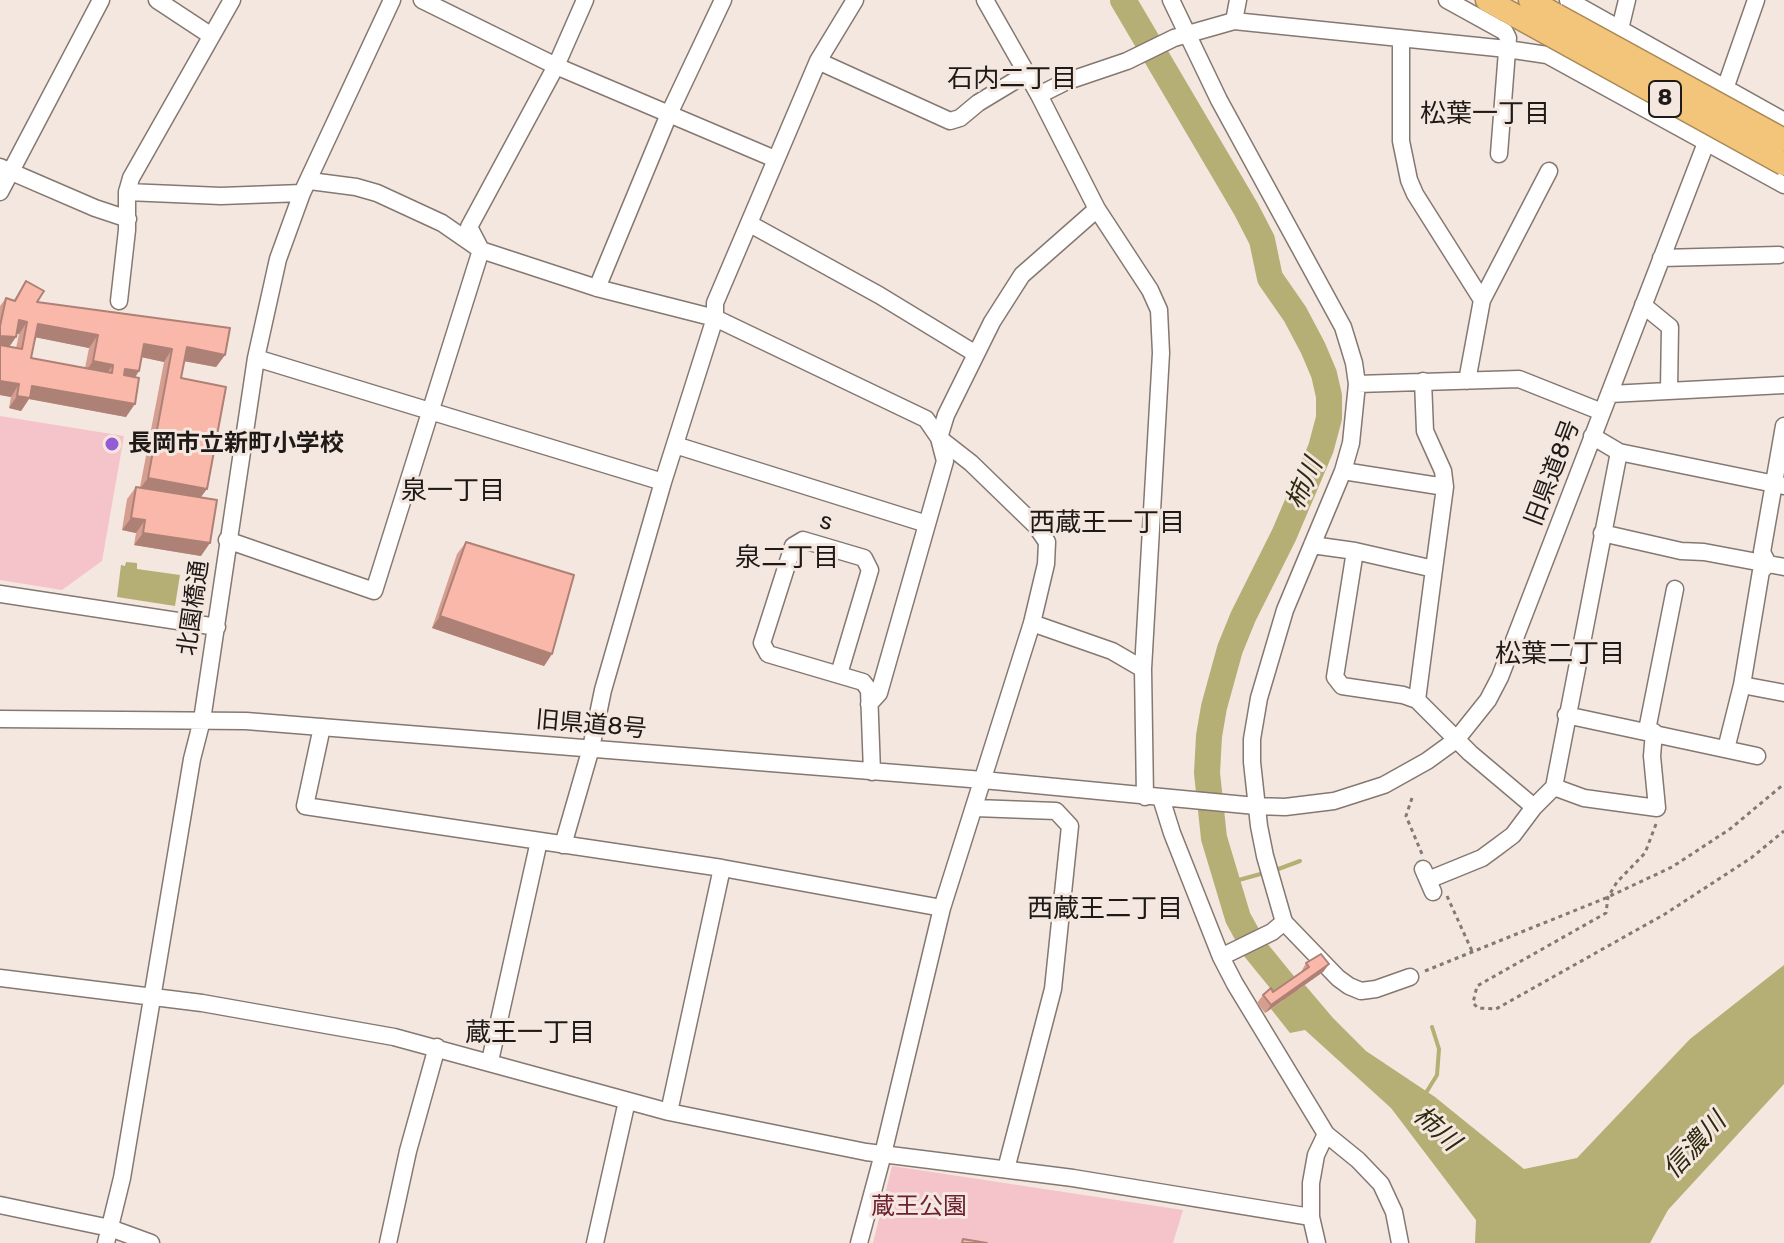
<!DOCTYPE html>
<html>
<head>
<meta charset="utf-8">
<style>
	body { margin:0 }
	canvas { display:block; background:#f4e7df }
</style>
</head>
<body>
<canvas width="1784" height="1243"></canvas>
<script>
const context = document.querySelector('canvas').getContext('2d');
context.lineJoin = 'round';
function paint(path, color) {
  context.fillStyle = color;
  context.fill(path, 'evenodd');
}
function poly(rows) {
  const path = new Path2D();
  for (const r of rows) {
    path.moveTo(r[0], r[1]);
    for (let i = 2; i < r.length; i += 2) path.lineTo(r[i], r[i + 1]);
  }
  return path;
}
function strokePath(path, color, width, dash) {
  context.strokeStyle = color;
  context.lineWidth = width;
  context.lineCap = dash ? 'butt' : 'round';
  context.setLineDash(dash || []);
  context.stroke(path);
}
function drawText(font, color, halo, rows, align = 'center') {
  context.font = font + ' Rubik,"Noto Sans JP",sans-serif';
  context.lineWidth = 6;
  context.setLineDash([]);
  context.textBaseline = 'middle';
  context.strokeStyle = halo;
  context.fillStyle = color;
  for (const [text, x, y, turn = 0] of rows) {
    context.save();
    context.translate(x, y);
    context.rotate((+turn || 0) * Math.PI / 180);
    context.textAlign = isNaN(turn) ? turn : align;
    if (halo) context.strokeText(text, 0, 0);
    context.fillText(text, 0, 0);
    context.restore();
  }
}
const green = poly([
	[0,416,124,436,102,561,62,590,0,580],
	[892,1166,1183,1210,1173,1243,873,1243]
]);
const water = poly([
	[126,562,137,563,137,569,180,575,175,606,117,597,121,565,125,566],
	[1784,965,1784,1084,1668,1210,1650,1243,1475,1243,1476,1220,1391,1108,1305,1030,1290,1033,1271,1009,1305,985,1333,1018,1366,1051,1435,1097,1524,1169,1577,1158,1690,1039]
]);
const stream = poly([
	[1273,871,1300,861],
	[1228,883,1264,873],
	[1424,1096,1437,1075,1439,1049,1432,1027]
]);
const river = poly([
	[1123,0,1246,209,1262,240,1270,278,1295,314,1313,348,1324,374,1329,396,1329,418,1321,448,1284,535,1243,617,1230,649,1214,707,1209,736,1207,773,1214,838,1238,918,1255,949,1286,987]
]);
const path = poly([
	[1412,798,1406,816,1422,854],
	[1656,824,1645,853,1617,882,1608,897,1606,913,1477,986,1473,1003,1478,1008,1496,1009,1665,914,1751,858,1784,831],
	[1447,896,1472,951],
	[1425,971,1608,897,1672,867,1730,829,1784,784]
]);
const minor = poly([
	[157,0,210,35],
	[422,0,556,66,775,159],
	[985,0,1039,95,1097,209,1150,290,1159,310,1161,353,1143,669,1145,797],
	[1171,0,1219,100,1343,327,1354,363,1357,384,1351,443,1343,471,1285,610,1259,698,1252,739,1252,762,1259,826,1265,856,1284,922,1338,978,1349,986,1361,991,1376,989,1410,977],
	[1447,0,1505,32,1508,38,1499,154],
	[1568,0,1784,121],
	[1234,21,1238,0],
	[1620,29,1627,0],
	[1401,39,1401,141,1409,180,1415,194,1482,300,1467,381],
	[818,61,950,121,960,118,978,103,1026,74],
	[1039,95,1065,82,1127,61,1174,38,1234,21,1507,49,1547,55,1784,185],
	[0,167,95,208,128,219],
	[310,181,356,187,377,193,442,223,481,250,597,288,715,318,926,419,939,438,971,463,1036,526,1047,542,1046,564,1032,623,942,908,883,1154,859,1243],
	[0,192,101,0],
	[127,192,221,196,302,193],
	[750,224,879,295,976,354],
	[1661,258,1779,255],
	[597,288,669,114,723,0],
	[1482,300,1549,171],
	[119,301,127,230,127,192,131,178,232,0],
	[1643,305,1670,327,1669,390],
	[256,358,663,482],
	[1423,381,1425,431,1443,471,1445,487,1434,569],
	[1357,384,1519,379,1602,412],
	[1610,394,1784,385],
	[1784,426,1762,552,1768,564,1784,567],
	[1592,436,1619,452,1784,486],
	[675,445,927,524],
	[1343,471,1445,487],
	[1602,533,1681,551,1704,552,1768,564,1761,571,1742,685,1726,749],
	[227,540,374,591,481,250,469,227,556,66,585,0],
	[1312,545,1355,551,1434,569,1417,700],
	[1355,551,1335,677,1342,686,1403,695,1417,700,1470,753,1534,807],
	[0,594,217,627],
	[1032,623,1112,651,1143,669],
	[839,674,870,570,864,558,803,540,793,546,762,643,768,654,863,682,869,690,872,772],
	[1742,685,1784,693],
	[869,704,879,693,945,461,939,438,946,415,992,322,1022,275,1097,209],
	[1566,715,1757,756],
	[0,719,246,721,983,780,1256,806,1285,807,1334,801,1384,785,1427,761,1456,740,1488,700,1500,677,1706,143,1756,0],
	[322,727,305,806,722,868,942,908],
	[1647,730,1675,589],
	[1554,787,1584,798,1657,808,1652,756,1654,732],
	[1161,798,1172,833,1221,957,1235,984,1326,1134,1358,1160,1381,1184,1394,1212,1400,1243],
	[975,808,1056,811,1070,826,1053,989,1006,1169],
	[563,845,591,748,603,690,663,482,715,318,715,303,818,61,855,0],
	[1423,869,1433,892],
	[1428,880,1482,858,1497,847,1513,835,1534,807,1554,787,1619,452],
	[1221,957,1272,932,1284,922],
	[0,978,202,1003,394,1037,669,1112,866,1152,1073,1178,1311,1217],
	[490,1061,539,841],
	[669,1112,722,868],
	[0,1205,110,1228,151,1243],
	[106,1243,122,1178,192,759,202,720,256,358,278,259,302,193,392,0],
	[388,1243,408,1151,437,1047],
	[595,1243,627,1101],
	[1317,1243,1311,1217,1311,1183,1316,1155,1326,1134]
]);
const highway = poly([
	[1487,0,1547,33],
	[1530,0,1556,15]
]);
const highwayBridge = poly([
	[1556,15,1784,140],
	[1547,33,1784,164]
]);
const wall = poly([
	[26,281,37,302,225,355,216,367,184,361,181,378,201,497,201,556,134,545,136,533,122,530,127,499,136,487,140,487,164,362,142,357,135,377,126,417,29,399,21,411,9,408,11,397,0,395,0,306,6,298,14,300],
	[17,334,19,334,16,348,9,347,16,337],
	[35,337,89,348,85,368,31,358],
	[466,542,552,654,544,666,432,628,457,554],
	[1306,963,1329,964,1323,972,1265,1013,1257,1003,1263,995,1273,992,1301,972]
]);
const shadedWall = poly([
	[19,320,27,322,19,334,11,333],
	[38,324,98,335,89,348,29,336],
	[0,336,16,337,7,350,0,349],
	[144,344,172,349,164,362,136,356],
	[187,347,225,355,216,367,178,360],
	[93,361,113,365,104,377,84,374],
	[125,369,139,371,131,384,116,381],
	[0,381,19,384,11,397,0,395],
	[32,386,135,404,126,417,29,399,21,411,9,408,17,396],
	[148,478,207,489,198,501,139,490],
	[131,518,145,520,136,533,122,530],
	[143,533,210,543,201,556,134,545],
	[440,616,552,654,544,666,432,628],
	[1329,964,1323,972,1265,1013,1271,1005]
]);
const building = poly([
	[26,281,44,291,37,302,230,328,225,355,187,347,181,378,226,387,207,489,148,478,172,349,144,344,139,371,125,369,124,375,139,378,135,404,32,386,30,398,17,396,19,384,0,381,0,345,22,349,27,322,19,320,16,337,0,336,0,326,6,298,15,301,26,281],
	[38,324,98,335,93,361,113,365,112,373,31,358,38,324],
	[136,487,217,500,210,543,143,533,145,520,131,518,136,487],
	[466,542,574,575,552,654,440,616,466,542],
	[1321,954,1329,964,1271,1005,1263,995,1271,988,1273,992,1309,967,1306,963,1321,954],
	[963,1239,987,1243,962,1243,963,1239]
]);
const markers = [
	[112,444,8,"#935cd5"]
];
const shields = [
	[1665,99,32]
];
const shieldNames = [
	["8",1665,99]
];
const poiNames = [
	["長岡市立新町小学校",128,444]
];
const streetNames = [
	["旧県道8号",1553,473,-69],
	["s",826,522,16],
	["北園橋通",194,608,-82],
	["旧県道8号",591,725,5]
];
const parkNames = [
	["蔵王公園",919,1207]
];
const neighbourhoodNames = [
	["石内二丁目",1012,79],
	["松葉一丁目",1485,114],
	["泉一丁目",453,491],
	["西蔵王一丁目",1107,523],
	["泉二丁目",787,558],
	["松葉二丁目",1560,654],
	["西蔵王二丁目",1105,909],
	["蔵王一丁目",530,1033]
];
const waterNames = [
	["柿川",1305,484,-66],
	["柿川",1436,1129,42],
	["信濃川",1695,1146,-47]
];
paint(green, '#f5c4ca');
paint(water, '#b6af75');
strokePath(stream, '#b6af75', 4);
strokePath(river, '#b6af75', 26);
strokePath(minor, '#847871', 19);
strokePath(highway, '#a88957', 25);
strokePath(path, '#827a74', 3, [4, 4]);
strokePath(minor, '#fff', 16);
strokePath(highway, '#f2c57a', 22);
strokePath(highwayBridge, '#a88957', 25, []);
strokePath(highwayBridge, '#f2c57a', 22);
paint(wall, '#d69e91');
paint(shadedWall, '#ae8176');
paint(building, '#f9b8a9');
strokePath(building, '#ae8176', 2);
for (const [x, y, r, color] of markers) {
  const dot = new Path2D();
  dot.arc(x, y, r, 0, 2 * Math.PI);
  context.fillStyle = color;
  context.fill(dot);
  strokePath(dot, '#f4e7df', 3);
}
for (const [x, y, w] of shields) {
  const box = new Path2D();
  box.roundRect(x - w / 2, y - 18, w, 36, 6);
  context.fillStyle = '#f4e7df';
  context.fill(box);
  strokePath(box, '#1f1a17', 2);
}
drawText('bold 22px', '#1f1a17', null, shieldNames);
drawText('bold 24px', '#1f1a17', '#f4e7df', poiNames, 'left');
drawText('24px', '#1f1a17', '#f4e7df', streetNames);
drawText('24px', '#6d2031', '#f4e7df', parkNames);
drawText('26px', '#1f1a17', '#f4e7df', neighbourhoodNames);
drawText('italic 26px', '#2e2a0f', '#f4e7df', waterNames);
</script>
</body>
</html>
